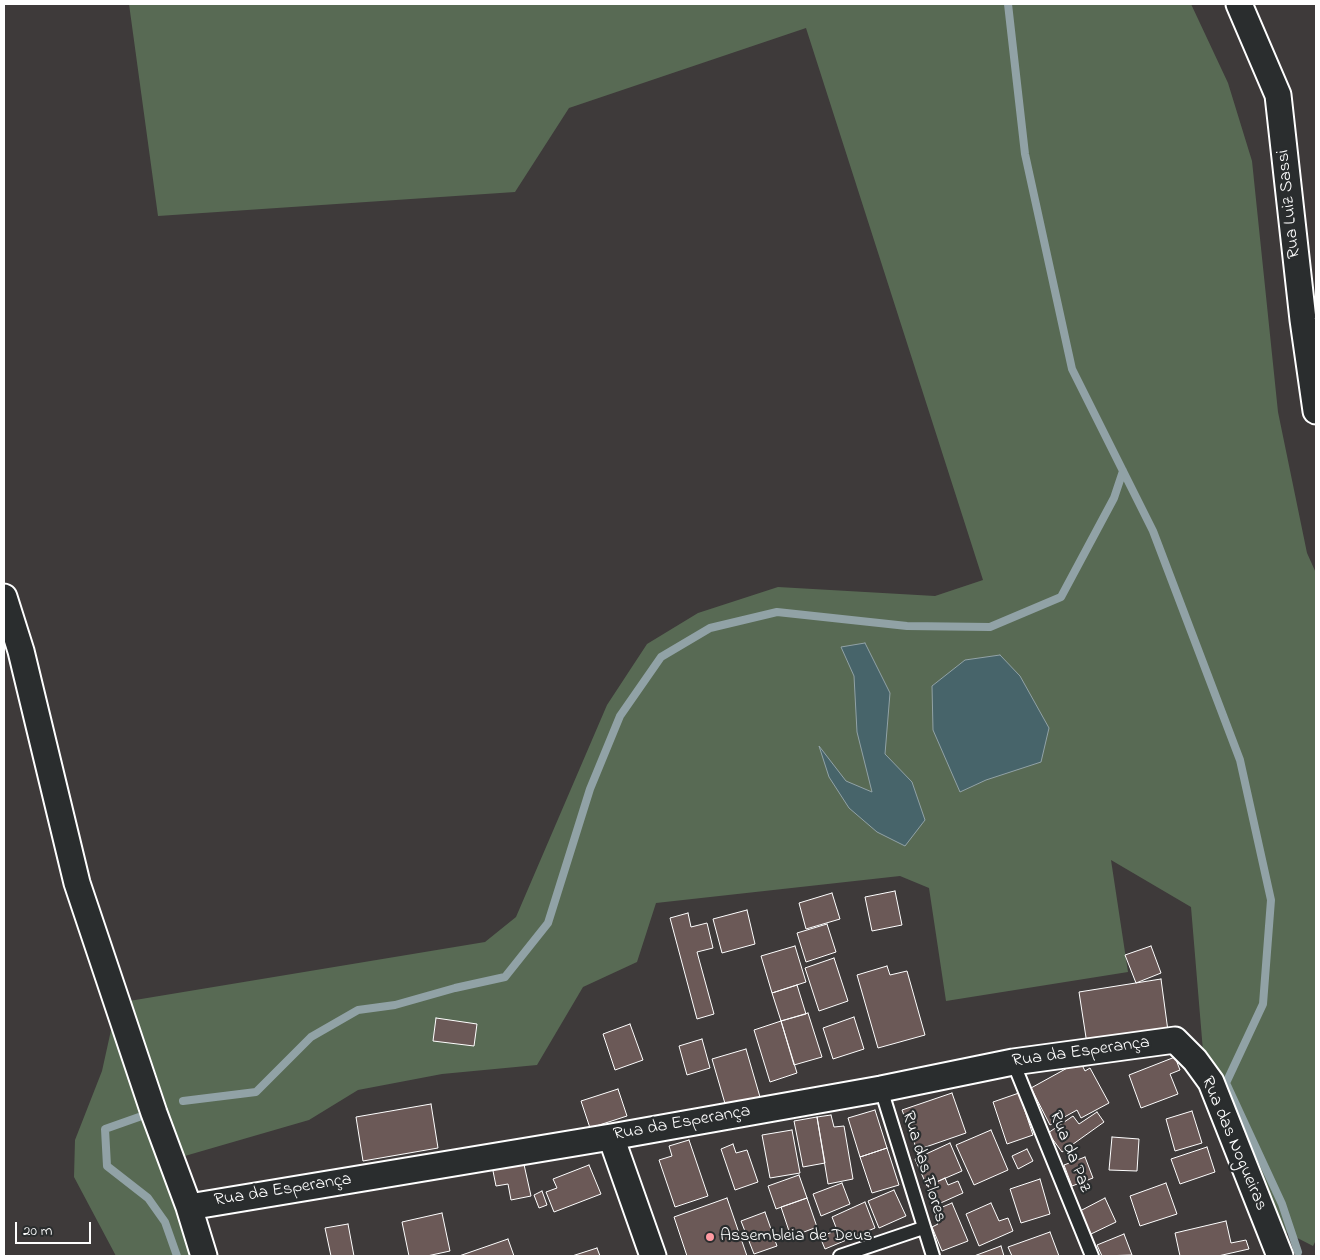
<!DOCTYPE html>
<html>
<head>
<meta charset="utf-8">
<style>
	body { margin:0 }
	#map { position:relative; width:1320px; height:1260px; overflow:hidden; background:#3e3a3a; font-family:"Indie Flower",sans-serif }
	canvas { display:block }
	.frame { position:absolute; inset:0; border:5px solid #fff; pointer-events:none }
	.scale { position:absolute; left:15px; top:1222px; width:76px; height:22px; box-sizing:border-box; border:2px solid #fff; border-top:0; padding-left:6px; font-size:15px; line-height:18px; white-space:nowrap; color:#fff; -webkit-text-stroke:4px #2a2d2e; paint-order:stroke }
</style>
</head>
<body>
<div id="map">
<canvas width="1320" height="1260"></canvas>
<div class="frame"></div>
<div class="scale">20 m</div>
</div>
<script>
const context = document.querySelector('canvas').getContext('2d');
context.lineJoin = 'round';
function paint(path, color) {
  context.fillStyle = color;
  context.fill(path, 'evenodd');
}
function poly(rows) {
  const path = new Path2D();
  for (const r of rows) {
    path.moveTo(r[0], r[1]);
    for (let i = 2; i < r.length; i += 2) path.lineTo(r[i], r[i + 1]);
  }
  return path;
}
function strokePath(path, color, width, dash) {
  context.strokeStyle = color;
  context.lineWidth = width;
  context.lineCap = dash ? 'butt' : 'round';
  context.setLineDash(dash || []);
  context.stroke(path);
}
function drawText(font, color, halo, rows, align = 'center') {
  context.font = font + ' "Indie Flower",sans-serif';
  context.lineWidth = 4.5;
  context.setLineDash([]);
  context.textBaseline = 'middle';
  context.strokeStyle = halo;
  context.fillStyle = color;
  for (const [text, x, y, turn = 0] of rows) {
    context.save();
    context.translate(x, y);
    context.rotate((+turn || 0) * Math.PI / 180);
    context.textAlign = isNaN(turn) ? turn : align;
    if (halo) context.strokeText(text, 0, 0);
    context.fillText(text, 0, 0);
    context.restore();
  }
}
const green = poly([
	[129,4,1191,4,1228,83,1252,161,1278,412,1307,553,1316,573,1316,1240,1313,1246,1274,1226,1203,1051,1191,907,1111,860,1128,972,946,1001,929,888,900,876,656,903,637,962,583,987,537,1065,442,1074,358,1090,309,1120,171,1160,204,1256,116,1256,74,1177,75,1140,102,1071,117,1003,485,942,516,917,607,705,647,644,698,613,778,587,935,596,983,580,806,28,569,108,515,192,158,216]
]);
const water = poly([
	[865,643,890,693,885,754,912,782,925,820,905,846,877,832,849,808,829,777,819,746,846,781,872,792,857,732,854,676,841,647,865,643],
	[1000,655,1020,676,1049,728,1041,762,986,780,960,792,933,730,932,686,965,660,1000,655]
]);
const stream = poly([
	[1008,4,1025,154,1072,369,1153,531,1240,760,1271,900,1263,1004,1226,1083,1282,1204,1298,1252],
	[183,1101,256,1092,311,1037,358,1010,395,1005,455,988,505,977,548,923,590,789,620,716,661,657,710,628,777,612,907,626,990,627,1061,597,1114,498,1123,471],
	[139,1117,105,1129,107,1166,148,1198,165,1222,177,1256]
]);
const building = poly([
	[895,891,902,925,872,931,865,897,895,891],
	[832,893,840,919,806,929,799,903,832,893],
	[747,910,755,944,722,953,713,919,747,910],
	[688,913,691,927,707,923,713,948,697,952,714,1014,697,1019,670,918,688,913],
	[827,924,836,952,806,962,797,933,827,924],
	[795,946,806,982,772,993,761,956,795,946],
	[1151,946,1161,973,1136,983,1125,955,1151,946],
	[834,958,848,1001,819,1011,805,968,834,958],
	[887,966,890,975,907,971,925,1035,878,1048,857,975,887,966],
	[1161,979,1168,1031,1087,1044,1079,992,1161,979],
	[797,985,806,1014,781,1021,772,993,797,985],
	[808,1013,822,1057,794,1065,781,1021,808,1013],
	[854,1017,864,1049,833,1059,823,1028,854,1017],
	[436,1018,477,1024,474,1046,433,1041,436,1018],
	[781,1021,797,1073,770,1082,754,1030,781,1021],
	[630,1024,643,1060,615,1070,603,1034,630,1024],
	[702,1039,710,1068,687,1075,679,1046,702,1039],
	[746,1049,760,1097,726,1107,712,1059,746,1049],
	[1175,1057,1180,1070,1170,1074,1178,1094,1141,1108,1129,1075,1175,1057],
	[1080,1061,1085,1071,1090,1068,1109,1103,1081,1118,1077,1110,1050,1125,1031,1088,1080,1061],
	[618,1089,627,1116,590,1128,581,1101,618,1089],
	[952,1093,966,1133,917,1150,902,1110,952,1093],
	[1019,1093,1033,1135,1007,1144,993,1102,1019,1093],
	[431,1104,438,1148,363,1161,356,1117,431,1104],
	[875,1110,887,1148,860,1157,848,1118,875,1110],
	[1192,1111,1202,1143,1175,1151,1166,1119,1192,1111],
	[1097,1112,1104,1122,1062,1152,1048,1133,1073,1116,1079,1124,1097,1112],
	[831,1115,834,1127,844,1126,853,1179,828,1184,817,1117,831,1115],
	[817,1117,825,1163,803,1167,794,1121,817,1117],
	[792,1130,800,1173,770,1178,762,1135,792,1130],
	[991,1130,1008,1170,974,1185,956,1145,991,1130],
	[1112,1137,1139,1139,1137,1171,1109,1170,1112,1137],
	[689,1140,708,1196,675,1207,659,1160,672,1156,669,1146,689,1140],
	[950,1143,962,1171,927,1186,915,1159,950,1143],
	[733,1144,736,1153,747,1150,758,1182,735,1190,721,1149,733,1144],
	[1207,1147,1215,1172,1180,1184,1171,1159,1207,1147],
	[887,1148,899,1185,872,1193,860,1157,887,1148],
	[1027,1149,1033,1161,1018,1169,1012,1156,1027,1149],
	[1085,1157,1093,1178,1072,1186,1064,1165,1085,1157],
	[523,1160,531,1196,511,1200,508,1184,496,1186,492,1166,523,1160],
	[589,1165,601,1194,554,1212,546,1192,557,1188,553,1179,589,1165],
	[799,1175,807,1198,776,1209,768,1186,799,1175],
	[945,1178,948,1185,958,1181,963,1193,936,1205,928,1186,945,1178],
	[1040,1179,1050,1214,1021,1223,1010,1189,1040,1179],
	[842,1183,850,1204,821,1216,813,1194,842,1183],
	[1166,1183,1177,1214,1140,1226,1130,1196,1166,1183],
	[894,1190,906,1216,879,1228,868,1201,894,1190],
	[542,1191,547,1205,539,1208,534,1195,542,1191],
	[727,1198,747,1256,687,1256,674,1217,727,1198],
	[807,1198,817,1227,791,1237,781,1207,807,1198],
	[1105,1198,1116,1222,1091,1234,1080,1211,1105,1198],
	[865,1202,875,1228,825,1249,820,1237,837,1230,832,1217,865,1202],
	[952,1203,968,1241,942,1251,932,1227,938,1224,933,1211,952,1203],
	[991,1203,999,1221,1008,1218,1013,1231,979,1246,966,1214,991,1203],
	[765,1212,777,1246,754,1254,741,1221,765,1212],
	[442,1213,450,1251,427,1256,409,1256,402,1222,442,1213],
	[1226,1221,1231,1243,1246,1240,1249,1249,1218,1256,1180,1256,1175,1233,1226,1221],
	[348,1224,354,1256,331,1256,325,1228,348,1224],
	[1050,1232,1059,1256,1012,1256,1008,1247,1050,1232],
	[1124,1234,1132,1255,1102,1256,1097,1245,1124,1234],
	[508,1239,514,1256,459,1256,508,1239],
	[1001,1246,1004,1256,974,1256,1001,1246],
	[597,1248,600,1256,572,1256,597,1248]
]);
const service = poly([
	[1013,1062,1092,1256],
	[881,1089,933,1256],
	[840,1256,923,1228]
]);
const minor = poly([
	[1239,4,1278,95,1303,320,1316,411],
	[4,597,21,651,77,883,154,1113,189,1207,204,1256],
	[611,1137,653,1256],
	[189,1207,611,1137,881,1089,1013,1062,1175,1040,1195,1060,1211,1082,1280,1256]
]);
const markers = [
	[710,1237,5,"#ff9aa2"]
];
const streetNames = [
	["Rua Luiz Sassi",1290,204,-96],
	["Rua da Esperança",1081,1053,-8],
	["Rua da Esperança",682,1124,-10],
	["Rua das Nogueiras",1233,1144,67],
	["Rua da Paz",1069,1152,68],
	["Rua das Flores",923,1167,73],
	["Rua da Esperança",283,1191,-9]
];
const poiNames = [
	["Assembleia de Deus",720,1237]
];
paint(green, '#586a54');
paint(water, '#47646a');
strokePath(water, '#91a2a6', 1);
strokePath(stream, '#91a2a6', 8);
paint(building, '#6b5957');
strokePath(building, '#fff', 1);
strokePath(service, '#fff', 16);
strokePath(minor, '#fff', 29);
strokePath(service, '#2a2d2e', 12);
strokePath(minor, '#2a2d2e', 25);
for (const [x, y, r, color] of markers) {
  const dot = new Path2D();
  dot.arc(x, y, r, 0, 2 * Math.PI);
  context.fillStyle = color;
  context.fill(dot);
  strokePath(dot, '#2a2d2e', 2);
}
drawText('18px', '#fff', '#2a2d2e', streetNames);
drawText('18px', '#fff', '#2a2d2e', poiNames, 'left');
</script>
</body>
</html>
